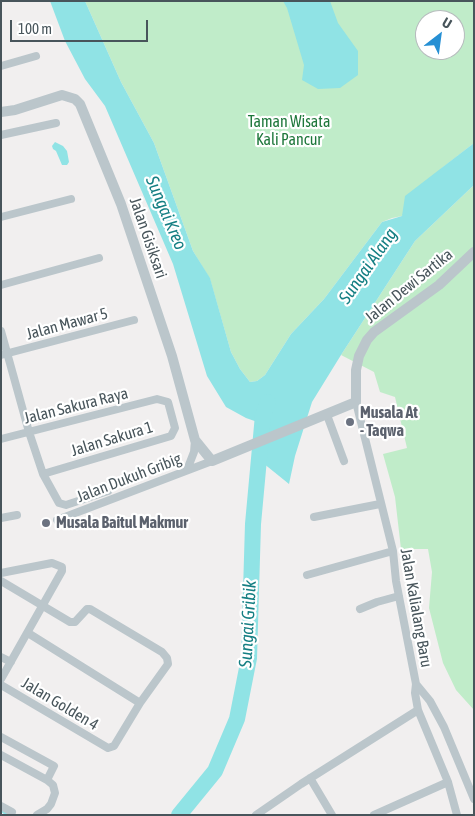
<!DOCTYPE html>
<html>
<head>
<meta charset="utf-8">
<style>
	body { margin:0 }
	#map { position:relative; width:475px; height:816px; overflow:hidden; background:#f1efef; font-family:"Asap Condensed",sans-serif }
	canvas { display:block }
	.frame { position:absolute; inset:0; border:2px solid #48555b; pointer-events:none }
	.north { position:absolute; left:415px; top:10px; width:50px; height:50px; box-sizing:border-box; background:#fff; border:1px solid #b6bbbd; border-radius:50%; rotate:30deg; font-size:14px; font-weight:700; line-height:20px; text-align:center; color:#48555b }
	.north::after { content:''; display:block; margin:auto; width:18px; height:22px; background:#2690d4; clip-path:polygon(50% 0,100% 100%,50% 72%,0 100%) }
	.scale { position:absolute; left:10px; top:20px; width:138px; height:22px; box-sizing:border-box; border:2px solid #48555b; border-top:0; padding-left:6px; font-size:15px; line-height:18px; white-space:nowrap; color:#48555b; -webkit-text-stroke:4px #fff; paint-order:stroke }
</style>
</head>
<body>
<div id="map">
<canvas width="475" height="816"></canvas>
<div class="frame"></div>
<div class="north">U</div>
<div class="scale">100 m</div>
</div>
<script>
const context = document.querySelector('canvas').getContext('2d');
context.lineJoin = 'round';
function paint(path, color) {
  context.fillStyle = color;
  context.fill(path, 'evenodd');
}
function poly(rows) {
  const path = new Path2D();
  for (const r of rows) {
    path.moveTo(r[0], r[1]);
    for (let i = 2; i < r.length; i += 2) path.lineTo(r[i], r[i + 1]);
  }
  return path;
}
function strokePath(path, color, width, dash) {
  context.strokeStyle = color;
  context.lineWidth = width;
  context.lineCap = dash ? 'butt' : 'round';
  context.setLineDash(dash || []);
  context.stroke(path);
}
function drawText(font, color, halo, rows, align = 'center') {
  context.font = font + ' "Asap Condensed",sans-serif';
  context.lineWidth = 4.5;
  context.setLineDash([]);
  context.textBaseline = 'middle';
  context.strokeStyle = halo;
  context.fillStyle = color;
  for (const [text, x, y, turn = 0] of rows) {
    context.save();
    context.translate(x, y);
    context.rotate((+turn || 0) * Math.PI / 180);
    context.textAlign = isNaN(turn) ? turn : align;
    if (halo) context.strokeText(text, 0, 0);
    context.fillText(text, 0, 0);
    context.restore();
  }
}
const green = poly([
	[85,1,474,1,474,143,442,168,402,216,392,218,382,222,324,299,291,334,265,375,257,381,250,382,240,369,231,352,210,279,193,251,154,143,121,82],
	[425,20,455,20,455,50,425,50],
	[474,185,474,710,456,690,443,663,429,608,432,572,428,549,401,549,395,497,383,454,407,448,395,397,380,392,374,372,341,355,415,241]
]);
const water = poly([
	[50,1,85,1,121,82,154,143,193,251,210,278,231,352,240,369,250,382,257,381,265,375,291,334,324,299,382,222,402,216,405,196,474,143,474,185,415,241,341,355,312,402,295,456,289,484,263,463,266,425,246,418,226,407,207,376,173,264,105,106,85,79,65,41],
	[283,1,330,1,338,23,358,51,358,75,340,88,318,89,302,80,304,65,287,8],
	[55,142,63,146,67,151,69,162,67,165,62,165,56,151,53,149,52,146]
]);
const stream = poly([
	[1,810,7,815]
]);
const river = poly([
	[179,815,215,771,237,719,249,658,253,524,263,415,268,402]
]);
const minor = poly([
	[1,66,36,56],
	[1,135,56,123],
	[1,217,71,199],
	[1,285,99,258],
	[1,331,29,432,43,474,59,503,66,505,108,491],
	[1,355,134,320],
	[356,402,393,551,396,581,416,684,415,693,418,710,448,782,457,815],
	[327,415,344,461],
	[1,439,157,399,168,402,175,428,171,436,43,474],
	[187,470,194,452,195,440],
	[314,517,380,504],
	[1,518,17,515],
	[57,520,212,461],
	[1,573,52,563,62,567,62,571,1,679],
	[307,575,393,551],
	[1,581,70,622,75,622,87,609,90,609,162,652,167,658,168,664,140,703,114,746,108,748,1,685],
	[360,609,377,602,399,596],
	[28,633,140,703],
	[1,657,11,662],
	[416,684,430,701,444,727,474,799],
	[1,737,54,766,47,780],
	[1,755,47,780,53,785,55,793,51,804,47,809,37,815],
	[310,778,332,815],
	[1,806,12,812],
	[256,815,301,784,418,710],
	[374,815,448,782]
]);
const tertiary = poly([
	[1,112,15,110,62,95,75,99,80,104,121,204,172,356,195,440,212,461,356,402,356,370,359,356,367,340,374,332,439,285,474,252]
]);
const markers = [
	[350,422,5,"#6b7280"],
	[46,523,5,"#6b7280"]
];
const parkNames = [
	["Taman Wisata",289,122],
	["Kali Pancur",289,140]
];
const streetNames = [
	["Jalan Gisiksari",148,238,71],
	["Jalan Dewi Sartika",409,286,-39],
	["Jalan Mawar 5",67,324,-15],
	["Jalan Sakura Raya",76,406,-14],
	["Jalan Sakura 1",112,439,-17],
	["Jalan Dukuh Gribig",129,478,-21],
	["Jalan Kalialang Baru",416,608,80],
	["Jalan Golden 4",60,704,31]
];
const worshipNames = [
	["Musala At",360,413],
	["- Taqwa",360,431],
	["Musala Baitul Makmur",56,523]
];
const waterNames = [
	["Sungai Kreo",166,213,67],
	["Sungai Alang",368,266,-55],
	["Sungai Gribik",248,624,-87]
];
paint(green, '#c0ecc9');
paint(water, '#90e3e5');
strokePath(stream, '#90e3e5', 2.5);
strokePath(river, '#90e3e5', 16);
strokePath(minor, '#bbc6cb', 8);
strokePath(tertiary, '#bbc6cb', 10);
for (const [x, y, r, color] of markers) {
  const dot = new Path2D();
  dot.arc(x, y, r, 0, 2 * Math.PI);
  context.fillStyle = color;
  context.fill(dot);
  strokePath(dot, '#fff', 2);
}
drawText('16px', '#1e773b', '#fff', parkNames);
drawText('16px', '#48555b', '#fff', streetNames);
drawText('bold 16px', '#5b616d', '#fff', worshipNames, 'left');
drawText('italic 18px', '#157f83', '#fff', waterNames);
</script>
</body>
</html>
